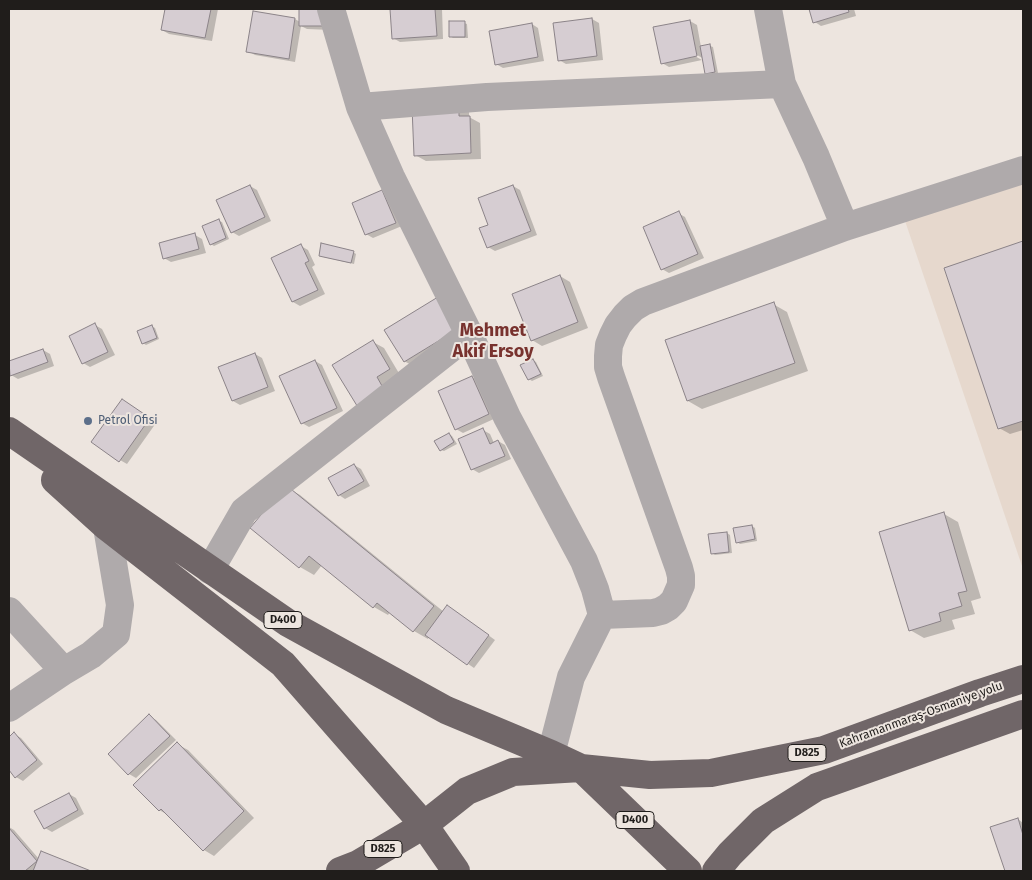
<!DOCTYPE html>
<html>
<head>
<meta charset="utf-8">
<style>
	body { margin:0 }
	#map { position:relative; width:1032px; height:880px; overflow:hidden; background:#ede5df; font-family:"Fira Sans",sans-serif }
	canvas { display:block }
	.frame { position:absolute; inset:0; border:10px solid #201d1b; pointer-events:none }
</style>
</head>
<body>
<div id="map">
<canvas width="1032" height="880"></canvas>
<div class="frame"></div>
</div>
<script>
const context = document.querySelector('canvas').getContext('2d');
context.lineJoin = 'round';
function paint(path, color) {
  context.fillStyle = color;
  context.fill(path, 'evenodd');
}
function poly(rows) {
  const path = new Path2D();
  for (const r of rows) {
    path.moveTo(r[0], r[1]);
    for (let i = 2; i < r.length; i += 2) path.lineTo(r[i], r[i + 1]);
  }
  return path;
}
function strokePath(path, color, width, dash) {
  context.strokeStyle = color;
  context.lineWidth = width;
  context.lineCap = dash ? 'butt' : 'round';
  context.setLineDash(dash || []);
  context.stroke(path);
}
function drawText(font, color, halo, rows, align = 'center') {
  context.font = font + ' "Fira Sans",sans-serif';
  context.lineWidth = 4;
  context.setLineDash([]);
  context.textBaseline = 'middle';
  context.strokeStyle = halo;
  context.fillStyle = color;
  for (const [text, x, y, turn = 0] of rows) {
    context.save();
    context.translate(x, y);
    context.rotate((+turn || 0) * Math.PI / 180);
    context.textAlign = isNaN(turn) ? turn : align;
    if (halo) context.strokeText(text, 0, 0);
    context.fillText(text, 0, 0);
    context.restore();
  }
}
const built = poly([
	[1023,170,1023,569,902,212]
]);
const shadow = poly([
	[166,9,218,9,212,41,169,34,162,30],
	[301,9,332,9,331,30,307,29,301,26,295,62,255,55,248,51,254,12,295,19,300,22],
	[391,9,442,9,443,39,400,42,393,38],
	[811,9,854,9,856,16,821,26,815,22],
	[592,19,599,23,603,60,566,64,559,60],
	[690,21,697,25,701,47,710,46,713,47,718,73,709,75,706,73,704,59,692,52,691,54,702,60,669,67,662,63],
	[464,23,467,24,468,38,453,38,450,36],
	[532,24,538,28,544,61,503,68,496,64],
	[413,108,469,112,469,117,480,123,481,159,426,161,415,155],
	[250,186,257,190,271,221,239,236,232,232],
	[513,186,520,190,537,235,495,251,488,247],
	[382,191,389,195,402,226,373,238,366,234,353,204],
	[678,213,685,217,704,258,669,273,662,269],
	[218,221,222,222,229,239,214,246,211,244],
	[195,235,202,239,206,253,171,262,164,258],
	[1023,242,1023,430,1010,434,999,428,945,268],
	[301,246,308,250,315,265,312,267,325,294,300,306,293,302,273,259],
	[353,252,356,254,354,264,323,257],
	[560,276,570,282,588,328,542,346,532,340],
	[773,304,787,312,808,371,702,409,688,401],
	[95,325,102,329,115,355,90,367,83,363],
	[151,326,155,328,159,339,146,345,143,343],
	[385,330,468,335,415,367,404,361],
	[373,342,384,348,400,375,370,414],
	[43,350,50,354,54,366,18,379,11,375,9,370,9,363],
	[255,354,262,358,275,391,240,405,233,401],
	[533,360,536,362,543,376,532,381,529,379],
	[315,361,322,365,343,411,309,427,302,423],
	[472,377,479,381,496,418,463,433,456,429],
	[129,404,156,423,127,464,120,460],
	[483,430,490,434,494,443,498,441,505,445,511,459,479,473,472,469],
	[449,434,452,436,457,444,444,451,441,450],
	[354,465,361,469,370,486,345,499,339,495],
	[286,487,300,495,444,612,455,611,495,640,474,668,429,637,428,639,414,631,390,612,388,615,374,607,322,565,314,575,300,567,252,528],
	[944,514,958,522,981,598,971,601,975,614,952,620,955,629,924,638,910,630],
	[752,526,755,528,757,541,740,544,737,542],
	[727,533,730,535,732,553,715,555,712,553],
	[149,716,156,720,176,740,136,778,129,774,110,754],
	[14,734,21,738,43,764,23,781,16,777,9,768,9,738],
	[177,744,188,750,254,818,214,856,204,850,170,816,159,810],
	[69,794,76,798,84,814,52,832,45,828],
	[1018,819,1023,823,1023,871,1006,871,992,828],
	[9,827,14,830,39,859,42,853,87,871,9,871]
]);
const building = poly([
	[165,9,211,9,205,38,161,30,165,9],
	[299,9,325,9,325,26,299,26,299,9],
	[390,9,435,9,437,36,392,39,390,9],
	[809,9,848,9,849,12,813,23,809,9],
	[253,11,295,18,289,59,246,52,253,11],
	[592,18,597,56,558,61,553,23,592,18],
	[690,20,697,56,661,64,653,27,690,20],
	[449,21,465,21,465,37,449,37,449,21],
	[532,23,538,57,495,65,489,31,532,23],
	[710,44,715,72,705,74,700,46,710,44],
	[459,104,459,116,470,116,471,153,414,156,412,107,459,104],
	[250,185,265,217,231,233,216,200,250,185],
	[513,185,531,231,487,248,479,228,488,225,478,198,513,185],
	[382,190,396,223,365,235,352,203,382,190],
	[679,211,698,254,661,270,643,227,679,211],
	[219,219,226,238,210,245,202,226,219,219],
	[195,233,199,249,163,259,159,243,195,233],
	[1023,241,1023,421,998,429,944,268,1023,241],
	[321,243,354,251,351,263,319,256,321,243],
	[301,244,309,261,305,263,318,290,292,302,271,258,301,244],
	[560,275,578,322,531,341,512,294,560,275],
	[438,297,458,329,404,362,384,330,438,297],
	[774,302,795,363,687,401,665,340,774,302],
	[95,323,108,352,82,364,69,336,95,323],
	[152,325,157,338,142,344,137,331,152,325],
	[373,340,390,369,377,377,386,393,359,409,332,365,373,340],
	[43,349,48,362,10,376,9,361,43,349],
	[255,353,268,387,232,401,218,367,255,353],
	[533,359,541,374,528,380,520,365,533,359],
	[315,360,337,408,301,424,279,376,315,360],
	[472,376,489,414,455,430,438,391,472,376],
	[122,399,150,418,119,462,91,442,122,399],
	[483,428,490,444,498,440,505,456,471,470,458,439,483,428],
	[449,433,454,442,440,451,434,441,449,433],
	[354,464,364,481,338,496,328,478,354,464],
	[286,485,434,606,413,632,377,603,373,608,309,556,299,568,250,528,286,485],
	[944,512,967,591,958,593,962,606,939,613,941,621,909,631,879,532,944,512],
	[752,525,755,539,736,543,733,528,752,525],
	[727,532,729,552,711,554,708,534,727,532],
	[447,605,489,635,467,665,425,635,447,605],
	[149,714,170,736,128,775,108,754,149,714],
	[14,732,37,760,15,778,9,770,9,737,14,732],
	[177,742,244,811,203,851,161,809,159,811,133,785,177,742],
	[69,793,78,810,44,829,34,811,69,793],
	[1018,818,1023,835,1023,871,1005,871,990,827,1018,818],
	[9,828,37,861,25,871,9,871,9,828],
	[41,851,91,871,33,871,41,851]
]);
const minor = poly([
	[331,9,360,107,391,177,469,334,507,417,584,561,595,589,602,615,571,677,551,754],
	[768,9,782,84,816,157,845,227],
	[360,107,487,97,782,84],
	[210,570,244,511,469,334],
	[9,611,64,671],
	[602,615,653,613,661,611,668,607,674,601,681,585,681,576,679,568,611,377,608,367,608,356,609,345,613,335,618,325,625,316,633,308,643,302,845,227,1023,170],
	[9,708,64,671,91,655,116,634,120,605,107,527]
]);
const highway = poly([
	[9,431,288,623,446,710,551,754,581,768,688,871],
	[55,480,107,527,283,664,424,825,456,871],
	[340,871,358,864,424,825,467,791,513,772,581,768,650,775,711,773,824,750,980,693,1023,679],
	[716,871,730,854,763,821,817,787,1023,714]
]);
const markers = [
	[88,421,5,"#5c6f8a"]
];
const shields = [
	[283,620,38],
	[807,753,38],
	[635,820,38],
	[383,849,38]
];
const shieldNames = [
	["D400",283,620],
	["D825",807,753],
	["D400",635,820],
	["D825",383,849]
];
const serviceNames = [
	["Petrol Ofisi",98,421]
];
const streetNames = [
	["Kahramanmaraş-Osmaniye yolu",921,715,-20]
];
const districtNames = [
	["Mehmet",493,331],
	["Akif Ersoy",493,352]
];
paint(built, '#e6d8cd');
paint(shadow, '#0003');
paint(building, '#d6cdd2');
strokePath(building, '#8b8388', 1);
strokePath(minor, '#afaaab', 28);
strokePath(highway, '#706668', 28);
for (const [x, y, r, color] of markers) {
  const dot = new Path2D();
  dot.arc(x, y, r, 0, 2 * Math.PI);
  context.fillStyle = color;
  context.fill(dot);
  strokePath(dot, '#ede5df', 2);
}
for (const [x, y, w] of shields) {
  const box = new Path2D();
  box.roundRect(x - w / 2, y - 8.5, w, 17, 4);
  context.fillStyle = '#ede5df';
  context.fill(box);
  strokePath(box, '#201d1b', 1);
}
drawText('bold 11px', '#201d1b', null, shieldNames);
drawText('12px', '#4e5e75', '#ede5df', serviceNames, 'left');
drawText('12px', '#201d1b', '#ede5df', streetNames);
drawText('bold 18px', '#78322e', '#ede5df', districtNames);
</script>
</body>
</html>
